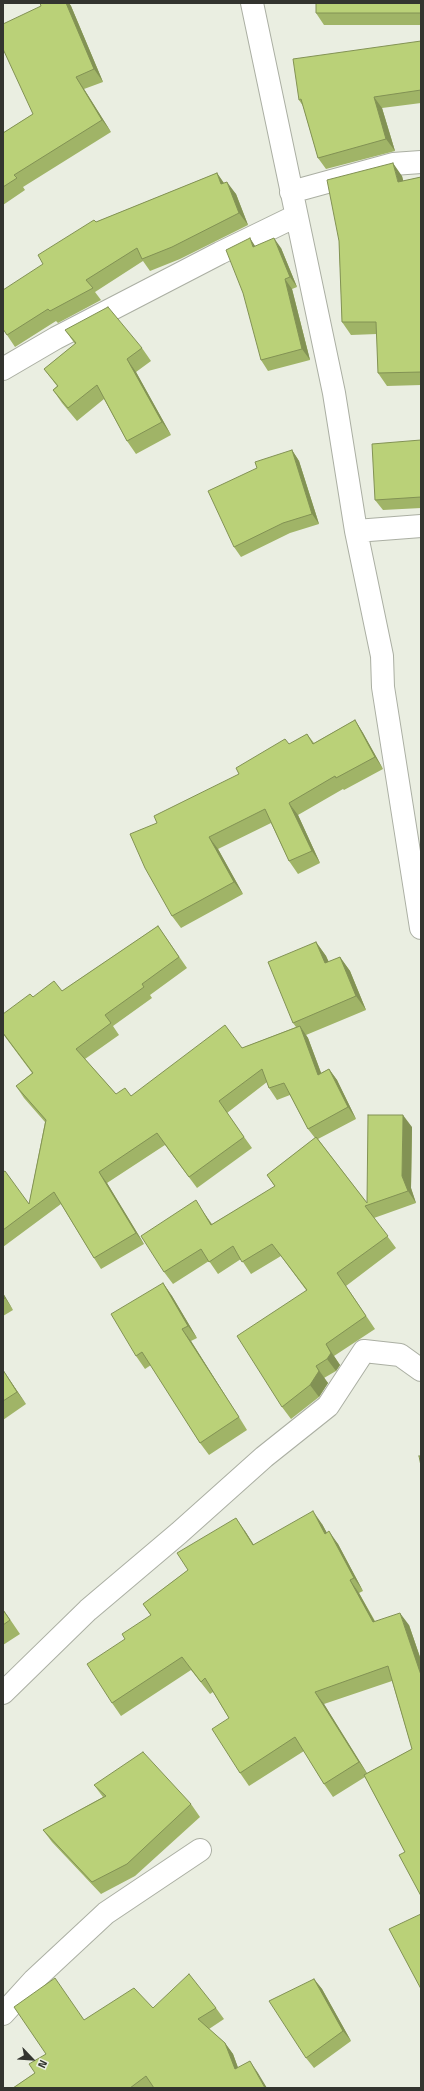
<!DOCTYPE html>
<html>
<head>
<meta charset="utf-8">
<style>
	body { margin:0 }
	#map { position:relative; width:424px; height:2091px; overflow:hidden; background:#eaeee1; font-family:"Titillium Web",sans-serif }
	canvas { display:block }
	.frame { position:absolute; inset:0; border:4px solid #33342f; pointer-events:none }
	.north { position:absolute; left:12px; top:2039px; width:40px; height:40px; -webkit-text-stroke:3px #eaeee1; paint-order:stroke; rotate:115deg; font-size:11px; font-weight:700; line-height:16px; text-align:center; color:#33342f }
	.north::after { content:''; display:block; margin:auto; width:14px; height:18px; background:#33342f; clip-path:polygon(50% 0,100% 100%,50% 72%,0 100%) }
</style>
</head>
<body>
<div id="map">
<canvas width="424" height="2091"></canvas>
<div class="frame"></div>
<div class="north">N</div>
</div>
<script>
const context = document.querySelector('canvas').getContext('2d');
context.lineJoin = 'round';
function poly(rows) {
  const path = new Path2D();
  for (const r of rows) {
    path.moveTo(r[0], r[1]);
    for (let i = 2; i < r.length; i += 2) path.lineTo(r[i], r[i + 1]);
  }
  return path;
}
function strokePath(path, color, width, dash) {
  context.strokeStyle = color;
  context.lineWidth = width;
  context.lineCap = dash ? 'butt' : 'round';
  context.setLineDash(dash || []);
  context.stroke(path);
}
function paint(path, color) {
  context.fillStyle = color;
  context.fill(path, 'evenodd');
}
const minor = poly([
	[252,3,334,393,356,531,382,656,383,687,421,928],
	[291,192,393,164,421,162],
	[3,369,56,338,220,253,296,216],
	[356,531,421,526],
	[3,1693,88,1610,179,1533,264,1457,328,1406,364,1351,400,1355,421,1370],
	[3,2014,34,1980,106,1913,200,1850]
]);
const wall = poly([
	[40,3,69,3,71,6,103,82,84,89,111,132,23,187,25,190,3,205,3,133,33,114,41,6],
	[421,3,421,25,324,25,316,13],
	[421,41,421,103,382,108,395,151,326,169,318,158,303,106,299,100],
	[217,173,224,183,236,194,248,225,180,259,150,271,143,261,95,292,101,300,58,323,56,321,15,347,7,335,43,264,96,222],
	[402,176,403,181,421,177,421,385,387,386,378,373,377,334,351,335,342,322,339,241],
	[255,246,281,248,297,287,292,289,310,360,268,371,261,360],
	[65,330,142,348,151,361,136,372,171,435,136,454,127,441,104,399,77,421,62,403,53,390,57,386,44,369,75,344],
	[421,440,421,508,383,510,375,500],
	[292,450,299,461,319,524,290,533,241,557,234,547,257,468],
	[355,720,363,733,383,769,344,790,343,789,298,815,320,863,298,874,289,861,271,823,218,849,243,894,181,928,172,916,157,823,307,734,314,743],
	[158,926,187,968,150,995,152,998,113,1026,119,1035,85,1059,116,1094,131,1096,242,1048,296,1027,293,1023,316,942,326,956,329,962,340,957,350,971,366,1010,306,1035,308,1038,321,1073,329,1069,337,1080,356,1119,318,1139,367,1203,412,1127,411,1188,416,1203,374,1218,396,1248,346,1286,375,1329,334,1356,340,1365,336,1371,324,1378,328,1383,319,1397,291,1419,282,1407,306,1290,281,1256,251,1274,241,1259,218,1274,209,1261,173,1284,164,1272,204,1213,212,1224,275,1187,267,1175,315,1138,308,1129,290,1095,277,1100,269,1088,267,1082,227,1113,252,1148,197,1188,165,1145,107,1183,144,1244,101,1269,94,1258,61,1204,3,1247,3,1172,29,1204,45,1122,24,1098,16,1086,32,1073,3,1034,3,1014,33,997,62,991],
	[163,1283,172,1296,197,1338,191,1341,247,1430,209,1455,200,1443,151,1365,145,1369,136,1356],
	[3,1293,13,1310,3,1316],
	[3,1370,26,1404,3,1420],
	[322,1524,327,1533,338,1544,363,1591,359,1593,375,1621,409,1625,421,1660,421,1896,405,1852,365,1777,333,1797,324,1784,304,1751,249,1786,240,1773,229,1718,213,1692,210,1694,191,1670,121,1716,112,1703,125,1639,151,1616,143,1604,188,1570,245,1531,254,1545],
	[392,1681,412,1749,367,1773,324,1704],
	[3,1609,20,1634,3,1645],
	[94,1785,191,1804,200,1817,135,1876,101,1894,52,1842,43,1830,103,1797],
	[314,1979,322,1989,351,2041,314,2068,306,2058],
	[153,2008,216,2008,224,2019,209,2029,225,2043,233,2054,238,2068,258,2073,154,2088,13,2088,35,2073,46,2054,84,2020]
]);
const shadedWall = poly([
	[66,3,69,3,71,6,103,82,94,69],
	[76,77,84,89,111,132,102,120],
	[374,97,382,108,395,151,386,139],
	[393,163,402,176,407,195,398,182],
	[217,173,225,185,221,184],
	[227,182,236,194,248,225,239,213],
	[250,238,257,249,253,247],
	[274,238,281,248,297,287,290,277],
	[285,279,292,289,310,360,302,349],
	[127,359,136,372,171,435,162,422],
	[292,450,299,461,319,524,312,514],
	[355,720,363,733,383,769,375,757],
	[289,803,298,815,320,863,312,851],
	[209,837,218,849,243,894,234,882],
	[316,942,326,956,335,977,325,963],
	[340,957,350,971,366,1010,356,996],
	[300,1026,308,1038,326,1086,318,1075],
	[329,1069,337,1080,356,1119,348,1107],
	[403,1115,412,1127,411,1188,416,1203,408,1191,402,1176],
	[99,1172,107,1183,144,1244,136,1233],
	[196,1200,204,1213,220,1237,211,1225],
	[163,1283,172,1296,197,1338,188,1326],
	[3,1293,13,1310,3,1295],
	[182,1329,191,1341,247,1430,239,1417],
	[326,1344,340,1365,336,1371,327,1359],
	[316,1366,328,1383,319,1397,310,1385],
	[3,1370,26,1404,17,1392],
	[313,1511,322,1524,334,1546,325,1534],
	[236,1518,245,1531,262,1558,253,1545],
	[329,1531,338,1544,363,1591,354,1578],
	[350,1580,359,1593,382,1635,373,1622],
	[400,1613,409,1625,421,1660,421,1675],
	[315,1692,324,1704,368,1775,359,1762],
	[314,1979,322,1989,351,2041,343,2031],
	[225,2043,233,2054,243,2081,235,2069],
	[250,2061,258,2073,267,2088,265,2088]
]);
const building = poly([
	[40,3,66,3,94,69,76,77,102,120,14,175,17,178,3,187,3,133,33,114,3,49,3,24,41,6,40,3],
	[316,3,421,3,421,13,316,13,316,3],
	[421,41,421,90,374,97,386,139,318,158,301,99,299,100,293,59,421,41],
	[393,163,398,182,421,177,421,372,378,373,376,322,342,322,339,241,327,180,393,163],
	[217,173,221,184,227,182,239,213,172,247,142,259,137,248,86,280,93,288,50,311,48,309,7,335,3,329,3,290,43,264,38,255,94,220,96,222,217,173],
	[250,238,253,247,274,238,290,277,285,279,302,349,261,360,243,293,226,250,250,238],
	[108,307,142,348,127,359,162,422,127,441,97,385,68,408,53,390,58,386,44,369,76,343,65,330,108,307],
	[421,440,421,497,375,500,372,444,421,440],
	[292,450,312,514,283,523,234,547,208,491,257,468,255,462,292,450],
	[355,720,375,757,336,778,335,776,289,803,312,851,289,861,265,809,209,837,234,882,172,916,145,868,130,834,157,823,154,816,239,774,236,768,285,739,289,744,307,734,313,744,355,720],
	[158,926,179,957,142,984,144,987,105,1015,111,1023,76,1049,116,1094,125,1088,131,1096,225,1025,242,1048,300,1026,318,1075,329,1069,348,1107,308,1129,284,1083,269,1088,262,1069,219,1101,244,1137,189,1177,157,1133,99,1172,136,1233,94,1258,54,1192,3,1230,3,1172,5,1171,29,1204,46,1120,16,1086,33,1073,3,1033,3,1014,30,994,33,997,54,981,62,991,158,926],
	[316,942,325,963,340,957,356,996,293,1023,268,962,316,942],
	[368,1115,403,1115,402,1176,408,1191,365,1206,388,1236,337,1273,366,1316,326,1344,331,1353,327,1359,316,1366,319,1371,310,1385,282,1407,237,1336,307,1290,272,1244,242,1262,233,1246,209,1262,201,1249,164,1272,141,1236,196,1200,211,1225,275,1186,267,1175,316,1137,367,1203,368,1115],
	[163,1283,188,1326,182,1329,239,1417,200,1443,142,1352,136,1356,111,1314,163,1283],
	[3,1295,5,1298,3,1300,3,1295],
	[3,1370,17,1392,3,1401,3,1370],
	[419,1456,421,1456,421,1466,419,1456],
	[313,1511,325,1534,329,1531,354,1578,350,1580,373,1622,400,1613,421,1675,421,1896,399,1855,405,1852,364,1775,412,1749,388,1666,315,1692,359,1762,324,1784,295,1737,240,1773,212,1729,229,1718,205,1678,201,1682,182,1657,112,1703,87,1664,125,1639,122,1634,151,1615,143,1604,188,1570,177,1553,236,1518,253,1545,313,1511],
	[3,1610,10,1620,3,1625,3,1610],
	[143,1752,191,1804,127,1864,92,1882,43,1830,106,1796,94,1785,143,1752],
	[421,1914,421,1989,389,1929,421,1914],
	[189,1974,216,2008,198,2019,225,2043,235,2069,250,2061,265,2088,154,2088,146,2076,130,2088,13,2088,35,2073,29,2064,46,2054,14,2007,55,1978,84,2020,134,1988,153,2008,189,1974],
	[314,1979,343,2031,306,2058,269,2001,314,1979]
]);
strokePath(minor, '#abafa3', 24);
strokePath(minor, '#fff', 22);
paint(wall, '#a0b467');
paint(shadedWall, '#829254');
paint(building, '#bad178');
strokePath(building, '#829254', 1);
</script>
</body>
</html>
